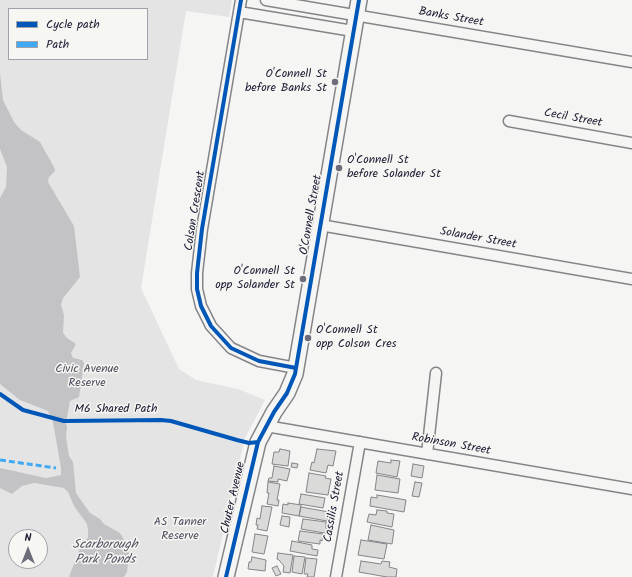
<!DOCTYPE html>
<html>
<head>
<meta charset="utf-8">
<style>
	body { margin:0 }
	#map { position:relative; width:632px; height:577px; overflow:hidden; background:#f5f5f3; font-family:Kalam,sans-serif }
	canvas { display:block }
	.legend { position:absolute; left:8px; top:8px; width:140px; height:52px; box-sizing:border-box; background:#f6f6f2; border:1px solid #a1a1a9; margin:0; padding:5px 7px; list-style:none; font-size:12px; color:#22223b }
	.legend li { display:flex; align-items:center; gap:8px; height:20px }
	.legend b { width:20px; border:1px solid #a1a1a9 }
	.north { position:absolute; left:8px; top:529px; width:40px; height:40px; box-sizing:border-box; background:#f6f6f2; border:1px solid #a1a1a9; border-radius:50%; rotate:0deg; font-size:11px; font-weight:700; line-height:16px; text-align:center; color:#22223b }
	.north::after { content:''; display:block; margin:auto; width:14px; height:18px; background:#6c6c7b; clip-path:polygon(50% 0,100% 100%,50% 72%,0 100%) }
</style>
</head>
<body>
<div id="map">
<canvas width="632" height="577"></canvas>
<ul class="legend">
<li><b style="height:5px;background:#0057b8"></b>Cycle path</li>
<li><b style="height:5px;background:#3fa9f5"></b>Path</li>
</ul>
<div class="north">N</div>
</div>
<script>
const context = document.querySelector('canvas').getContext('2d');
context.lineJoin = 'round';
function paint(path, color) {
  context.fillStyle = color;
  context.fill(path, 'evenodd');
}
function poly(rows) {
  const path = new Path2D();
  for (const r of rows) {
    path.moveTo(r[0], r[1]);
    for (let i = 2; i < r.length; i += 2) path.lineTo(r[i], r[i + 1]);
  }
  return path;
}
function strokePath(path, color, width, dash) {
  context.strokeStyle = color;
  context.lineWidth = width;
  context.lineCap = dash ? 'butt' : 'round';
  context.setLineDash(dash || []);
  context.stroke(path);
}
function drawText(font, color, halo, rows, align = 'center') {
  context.font = font + ' Kalam,sans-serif';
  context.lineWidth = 3;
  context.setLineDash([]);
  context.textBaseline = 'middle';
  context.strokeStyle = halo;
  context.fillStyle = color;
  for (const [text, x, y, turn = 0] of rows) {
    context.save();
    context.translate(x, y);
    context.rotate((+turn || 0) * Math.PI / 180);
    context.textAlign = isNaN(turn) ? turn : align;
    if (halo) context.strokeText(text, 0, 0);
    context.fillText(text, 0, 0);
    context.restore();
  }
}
const green = poly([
	[0,0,232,0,229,17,186,11,141,288,179,369,196,380,238,389,265,400,245,438,213,577,0,577],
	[9,9,147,9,147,59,9,59],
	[16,537,40,537,40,561,16,561]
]);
const water = poly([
	[0,73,3,100,14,122,21,130,40,142,54,167,55,171,49,177,48,182,74,226,80,277,63,298,61,305,64,315,63,333,67,338,76,344,71,353,73,358,82,360,84,363,79,397,70,401,66,423,67,428,66,437,69,456,73,462,76,493,90,513,100,519,104,524,120,533,128,546,129,557,127,572,124,577,69,577,82,543,88,538,88,530,87,524,74,506,68,492,64,488,34,483,22,486,12,494,0,488,0,468,46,478,61,475,61,468,53,422,48,411,20,400,0,384,0,198,6,187,7,167,0,149]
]);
const building = poly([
	[280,449,290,451,288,466,272,464,274,452,279,452,280,449],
	[317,449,336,451,333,466,328,465,326,473,310,470,312,462,314,463,317,449],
	[391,460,400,461,397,477,376,473,378,461,391,463,391,460],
	[292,463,298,464,297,468,291,467,292,463],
	[413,464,424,466,422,478,411,476,413,464],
	[274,466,290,469,287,481,278,479,278,482,268,481,269,478,272,478,274,466],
	[309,473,326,476,325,478,331,479,328,495,306,492,309,473],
	[377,475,400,479,398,493,375,490,377,475],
	[268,482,280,484,277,500,279,500,278,506,267,504,269,493,267,493,268,482],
	[415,482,422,483,419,497,412,496,415,482],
	[301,494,325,498,323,508,299,504,301,494],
	[377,495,406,500,404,512,370,506,371,497,377,498,377,495],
	[288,503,301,505,299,516,282,513,283,504,288,505,288,503],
	[262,506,272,507,267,531,257,529,258,525,256,525,257,518,260,519,262,506],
	[301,507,329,512,327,521,299,516,301,507],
	[377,510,387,511,387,513,394,514,392,527,367,522,369,514,376,515,377,510],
	[282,516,290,517,289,527,280,525,282,516],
	[303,519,326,522,326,528,331,529,330,534,301,529,303,519],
	[371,525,394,530,392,544,368,540,371,525],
	[300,531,323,534,322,541,320,540,320,544,298,541,300,531],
	[255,534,268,536,264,554,252,552,255,534],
	[361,540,387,544,384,559,358,555,361,540],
	[292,541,312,545,312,549,318,550,317,556,290,551,292,541],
	[278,553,293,555,290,573,283,572,284,566,279,560,277,559,278,553],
	[294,556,305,557,302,574,292,572,294,556],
	[252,557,266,560,265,571,248,569,249,562,251,562,252,557],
	[306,558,317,559,314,577,307,577,308,574,304,574,306,558],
	[361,561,381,564,382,561,390,562,389,567,397,569,396,577,387,577,359,572,361,561],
	[277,566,281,574,276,576,272,568,277,566]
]);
const street = poly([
	[241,0,202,229,197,273,197,289,201,306,211,326,231,348,259,361,296,368],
	[266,0,632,62],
	[239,12,353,31],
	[509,121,632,143],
	[320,225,632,279],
	[266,426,632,489],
	[427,454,436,373],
	[336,577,360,442]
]);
const secondary = poly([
	[226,577,258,442,274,412,287,393,295,374,359,0]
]);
const quiet = poly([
	[0,460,56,468]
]);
const cycleway = poly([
	[241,0,202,229,197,273,197,289,201,306,211,326,231,348,259,361,296,368],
	[0,394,23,410,64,421,161,420,171,421,237,440,249,443,258,442],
	[226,577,258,442,274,412,287,393,295,374,359,0]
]);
const markers = [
	[335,82,4,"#6c6c7b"],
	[339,168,4,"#6c6c7b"],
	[303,279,4,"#6c6c7b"],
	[308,338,4,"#6c6c7b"]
];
const streetNames = [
	["Banks Street",451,18,10],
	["Cecil Street",573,119,10],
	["Colson Crescent",196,211,-81],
	["O'Connell Street",312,215,-80],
	["Solander Street",478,239,10],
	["M6 Shared Path",116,410],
	["Robinson Street",451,445,10],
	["Chuter Avenue",234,498,-77],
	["Cassilis Street",335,507,-80]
];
const poiNames = [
	["O'Connell St",327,75],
	["before Banks St",327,89],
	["O'Connell St",347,161,"left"],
	["before Solander St",347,175,"left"],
	["O'Connell St",295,272],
	["opp Solander St",295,286],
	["O'Connell St",316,331,"left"],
	["opp Colson Cres",316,345,"left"]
];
const parkNames = [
	["Civic Avenue",87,370],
	["Reserve",87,384],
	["AS Tanner",180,523],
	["Reserve",180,537]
];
const waterNames = [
	["Scarborough",105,546],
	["Park Ponds",105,561]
];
paint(green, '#e4e4e4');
paint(water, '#c3c3c6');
paint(building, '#dadad9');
strokePath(building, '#858589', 1);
strokePath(street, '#858589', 13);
strokePath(secondary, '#858589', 18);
strokePath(street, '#f5f5f3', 10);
strokePath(secondary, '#f5f5f3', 15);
strokePath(quiet, '#3fa9f5', 3, [6, 3]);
strokePath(cycleway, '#0057b8', 4);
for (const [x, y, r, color] of markers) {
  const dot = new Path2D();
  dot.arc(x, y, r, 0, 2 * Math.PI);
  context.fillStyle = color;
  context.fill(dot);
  strokePath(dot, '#f6f6f2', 1.5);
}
drawText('12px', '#22223b', '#f6f6f2', streetNames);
drawText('12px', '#22223b', '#f6f6f2', poiNames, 'right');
drawText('12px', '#4f4f62', '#f6f6f2', parkNames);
drawText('italic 13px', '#535365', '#f6f6f2', waterNames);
</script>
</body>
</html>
